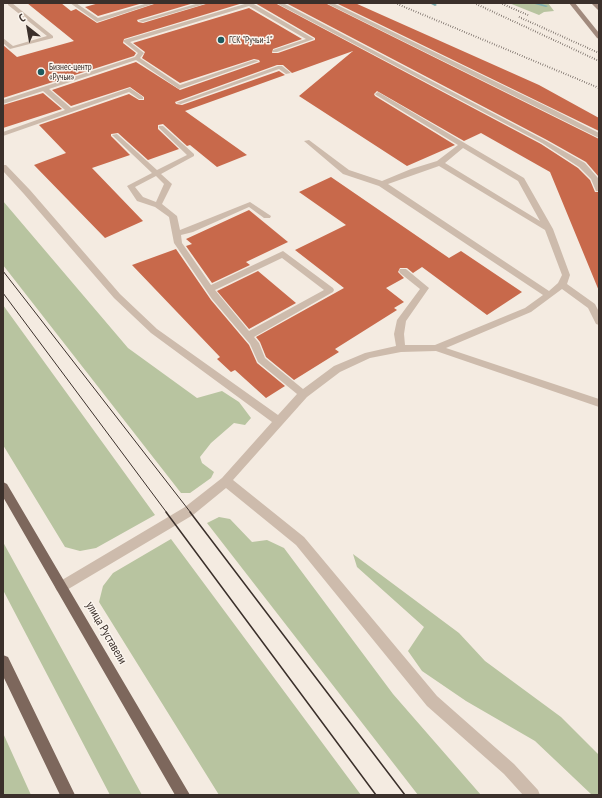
<!DOCTYPE html>
<html>
<head>
<meta charset="utf-8">
<style>
	body { margin:0 }
	#map { position:relative; width:602px; height:798px; overflow:hidden; background:#f4ebe1; font-family:"PT Sans Narrow",sans-serif }
	canvas { display:block }
	.frame { position:absolute; inset:0; border:4px solid #3b302b; pointer-events:none }
	.north { position:absolute; left:8px; top:8px; width:40px; height:40px; -webkit-text-stroke:3px #fbf5ee; paint-order:stroke; rotate:329deg; font-size:11px; font-weight:700; line-height:16px; text-align:center; color:#3b302b }
	.north::after { content:''; display:block; margin:auto; width:14px; height:18px; background:#3b302b; clip-path:polygon(50% 0,100% 100%,50% 72%,0 100%) }
</style>
</head>
<body>
<div id="map">
<canvas width="602" height="798"></canvas>
<div class="frame"></div>
<div class="north">С</div>
</div>
<script>
const context = document.querySelector('canvas').getContext('2d');
context.lineJoin = 'round';
function paint(path, color) {
  context.fillStyle = color;
  context.fill(path, 'evenodd');
}
function poly(rows) {
  const path = new Path2D();
  for (const r of rows) {
    path.moveTo(r[0], r[1]);
    for (let i = 2; i < r.length; i += 2) path.lineTo(r[i], r[i + 1]);
  }
  return path;
}
function strokePath(path, color, width, dash) {
  context.strokeStyle = color;
  context.lineWidth = width;
  context.lineCap = dash ? 'butt' : 'round';
  context.setLineDash(dash || []);
  context.stroke(path);
}
function drawText(font, color, halo, rows, align = 'center') {
  context.font = font + ' "PT Sans Narrow",sans-serif';
  context.lineWidth = 3;
  context.setLineDash([]);
  context.textBaseline = 'middle';
  context.strokeStyle = halo;
  context.fillStyle = color;
  for (const [text, x, y, turn = 0] of rows) {
    context.save();
    context.translate(x, y);
    context.rotate((+turn || 0) * Math.PI / 180);
    context.textAlign = isNaN(turn) ? turn : align;
    if (halo) context.strokeText(text, 0, 0);
    context.fillText(text, 0, 0);
    context.restore();
  }
}
const green = poly([
	[509,3,548,3,554,11,544,12,539,15],
	[3,201,128,348,197,398,222,391,239,402,251,418,245,425,234,423,211,443,200,457,202,463,214,472,211,478,190,493,181,493,3,265],
	[3,305,155,515,96,548,80,551,65,547,3,445],
	[219,517,230,519,252,542,267,540,284,548,393,694,481,795,418,795,207,523],
	[171,539,361,795,219,795,99,602,103,586,113,573],
	[3,542,142,795,110,795,3,590],
	[353,554,459,633,485,661,561,717,599,755,599,795,592,795,535,741,466,701,422,671,408,651,424,627,357,567],
	[3,733,31,795,3,795]
]);
const stream = poly([
	[429,3,434,3,437,5,435,6,429,3],
	[531,3,538,3,548,6,546,7,531,3]
]);
const building = poly([
	[27,3,61,3,71,11,76,9,97,23,157,3,194,3,137,20,138,22,143,23,209,3,243,3,124,39,123,43,136,53,134,56,3,98,3,45,17,57,74,41],
	[99,3,143,3,98,16,85,7],
	[255,3,275,3,541,144,578,168,590,180,595,192,599,192,599,291,550,172,481,133,464,141,377,91,374,94,375,96,455,145,407,166,299,96,353,51,292,73,283,65,277,65,175,102,176,104,182,105,279,71,285,75,185,111,247,155,217,167,190,145,187,146,163,124,158,125,158,129,179,149,148,160,118,133,111,134,111,136,130,155,92,168,143,221,105,238,34,165,66,153,39,125,129,94,139,100,144,100,144,97,130,87,71,106,52,90,136,62,180,90,260,62,259,60,254,59,180,83,142,58,145,52,133,43,249,8,302,39,273,49,272,53,278,53,315,40,315,38],
	[286,3,325,3,599,139,599,177,586,162,547,140],
	[336,3,355,3,539,85,599,118,599,131],
	[43,93,62,109,3,128,3,105],
	[331,177,449,258,461,251,522,292,487,315,422,267,413,273,407,268,400,268,398,272,404,278,386,288,404,302,394,308,397,310,335,349,339,352,294,380,266,357,260,342,256,337,344,288,295,250,346,225,299,192],
	[249,210,288,242,246,262,250,265,212,283,186,246,192,244,186,239],
	[176,249,211,300,249,345,257,363,285,386,266,398,235,370,231,372,217,359,220,357,132,265],
	[258,271,296,303,249,329,217,291]
]);
const service = poly([
	[8,3,12,3,53,36,53,38,10,49,3,43,3,38,13,46,47,36,8,5,8,3],
	[70,3,76,3,98,18,148,3,156,3,97,22,70,3],
	[199,3,208,3,143,22,138,21,199,3],
	[248,3,252,3,314,39,277,52,273,52,273,50,306,39,249,6,130,42,144,53,140,58,180,85,254,60,259,61,179,89,136,60,49,89,71,108,130,88,143,97,143,99,139,99,129,92,3,136,3,132,65,110,43,91,3,104,3,100,135,57,138,53,124,42,124,40,248,3],
	[276,3,283,3,546,141,585,163,598,178,599,191,596,191,591,179,579,167,542,143,276,3],
	[326,3,333,3,556,111,599,133,599,138,326,3],
	[278,66,282,66,291,73,286,74,279,69,181,104,176,103,278,66],
	[378,92,524,178,553,229,570,275,567,284,595,304,599,312,599,325,596,324,588,308,562,289,531,312,446,348,599,399,599,407,436,351,401,352,370,358,340,372,307,397,233,480,304,537,437,696,514,764,538,790,540,795,523,795,504,774,427,706,296,545,226,488,193,515,65,591,61,593,57,591,55,587,57,583,185,507,222,478,272,422,151,333,114,298,24,194,3,171,3,165,6,165,30,190,120,294,157,329,278,415,297,394,258,362,250,344,212,299,174,243,169,217,155,207,137,201,127,186,152,173,112,135,117,134,157,170,187,155,159,128,159,126,163,126,194,154,194,156,161,174,172,184,162,204,177,216,180,230,250,202,271,216,270,218,264,218,249,207,193,232,181,235,182,243,211,285,283,251,333,288,334,290,333,292,254,337,259,343,265,358,303,389,334,366,365,353,396,346,394,334,397,320,420,289,400,273,399,271,400,269,406,269,429,288,406,321,404,334,405,345,435,345,525,308,543,295,379,186,343,174,304,141,309,140,349,170,382,181,411,169,437,161,458,145,376,95,375,94,378,92],
	[463,148,518,181,540,221,445,163,463,148],
	[439,166,545,230,562,275,558,283,549,291,388,184,439,166],
	[156,176,164,184,156,202,143,197,135,187,156,176],
	[282,258,324,290,249,331,215,290,282,258]
]);
const secondary = poly([
	[569,3,575,3,599,33,599,39,597,38,569,3],
	[591,3,597,3,599,6,599,11,591,3]
]);
const primary = poly([
	[3,482,7,484,190,795,175,795,3,497,3,482],
	[3,655,8,657,75,795,60,795,3,676,3,655]
]);
const tramFar1 = poly([
	[3,271,191,513],
	[3,293,167,513]
]);
const tram = poly([
	[166,512,376,795],
	[190,512,405,795]
]);
const rail = poly([
	[395,3,599,88],
	[474,3,599,61],
	[500,3,528,15],
	[519,17,599,53]
]);
const markers = [
	[221,40,4,"#1f5a5e"],
	[41,72,4,"#1f5a5e"]
];
const farPoinames = [
	["ГСК \"Ручьи-1\"",229,40],
	["Бизнес-центр",49,67],
	["«Ручьи»",49,77]
];
const nearStreetnames = [
	["улица Руставели",106,633,60]
];
paint(green, '#b8c4a0');
paint(stream, '#7fb0b2');
paint(building, '#c8694b');
paint(service, '#cdbbac');
paint(secondary, '#a18a7d');
paint(primary, '#7d675c');
strokePath(tramFar1, '#3b302b', 1);
strokePath(tram, '#3b302b', 1.5);
strokePath(rail, '#3b302b', 2, [0.5, 2]);
for (const [x, y, r, color] of markers) {
  const dot = new Path2D();
  dot.arc(x, y, r, 0, 2 * Math.PI);
  context.fillStyle = color;
  context.fill(dot);
  strokePath(dot, '#fbf5ee', 1.5);
}
drawText('9px', '#3b302b', '#fbf5ee', farPoinames, 'left');
drawText('12px', '#3b302b', '#fbf5ee', nearStreetnames);
</script>
</body>
</html>
